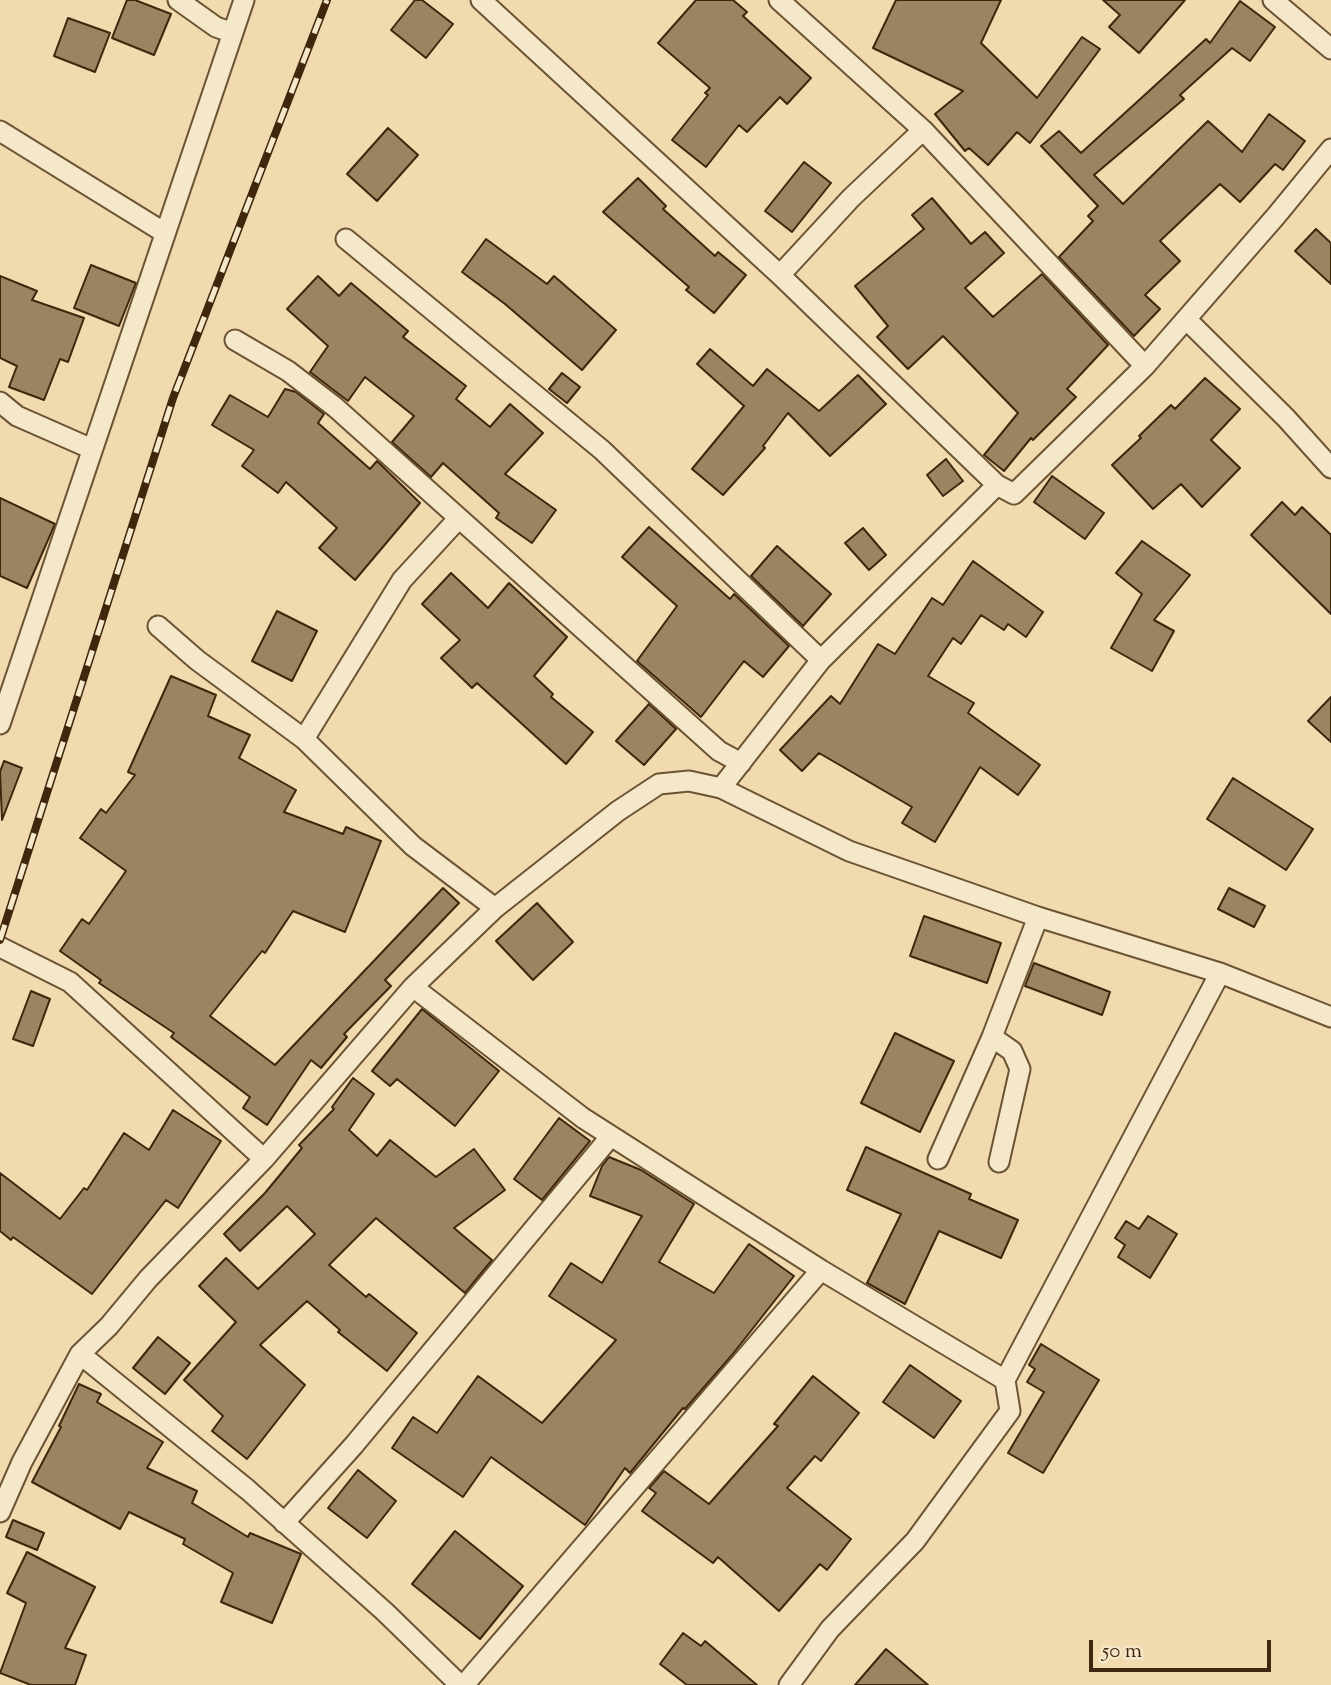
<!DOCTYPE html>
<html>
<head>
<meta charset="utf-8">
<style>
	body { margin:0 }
	#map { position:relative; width:1331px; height:1685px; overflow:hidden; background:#f0daae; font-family:"Sorts Mill Goudy",serif }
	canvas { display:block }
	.scale { position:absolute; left:1089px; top:1640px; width:182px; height:32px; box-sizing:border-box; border:4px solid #3f260c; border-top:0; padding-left:9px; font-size:21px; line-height:24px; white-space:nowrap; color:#3f260c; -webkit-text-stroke:5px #f5e7ca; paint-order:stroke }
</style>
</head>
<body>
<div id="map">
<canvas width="1331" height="1685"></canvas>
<div class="scale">50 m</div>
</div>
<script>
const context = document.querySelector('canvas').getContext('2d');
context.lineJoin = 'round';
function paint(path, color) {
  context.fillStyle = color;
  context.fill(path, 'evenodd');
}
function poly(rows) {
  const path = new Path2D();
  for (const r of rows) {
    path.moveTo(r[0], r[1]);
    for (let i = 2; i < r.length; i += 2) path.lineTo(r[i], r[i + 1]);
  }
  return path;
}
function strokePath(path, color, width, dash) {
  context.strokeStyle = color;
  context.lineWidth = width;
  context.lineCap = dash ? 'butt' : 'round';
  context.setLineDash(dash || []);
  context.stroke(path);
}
const building = poly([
	[127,0,135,0,171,14,154,55,112,38,127,0],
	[415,0,422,0,453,24,426,58,391,30,415,0],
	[696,0,733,0,747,12,743,16,811,78,787,104,780,97,747,132,739,125,706,167,672,140,708,95,705,93,710,88,658,43,696,0],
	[896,0,1001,0,981,43,1037,98,1082,37,1100,49,1030,143,1017,132,988,165,969,148,965,151,935,114,963,91,873,48,896,0],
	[1103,0,1185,0,1139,53,1109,27,1120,15,1103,0],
	[1240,1,1275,27,1250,61,1232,48,1180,95,1184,99,1094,175,1123,204,1208,121,1242,152,1269,114,1305,141,1283,170,1275,164,1240,202,1220,184,1160,241,1180,261,1145,295,1160,309,1134,336,1059,257,1093,221,1088,216,1098,206,1041,146,1059,131,1081,153,1206,39,1210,43,1240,1],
	[68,18,110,33,95,72,54,56,68,18],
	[388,128,418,155,377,201,347,174,388,128],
	[804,162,831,183,792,232,765,211,804,162],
	[638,178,666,206,663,209,715,256,718,252,746,275,714,313,686,290,689,287,603,212,638,178],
	[932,198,971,244,985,232,1004,253,965,288,993,317,1042,274,1108,345,1067,389,1076,397,1033,440,1031,438,1004,471,984,455,1018,413,943,336,908,369,877,337,888,326,855,286,924,229,912,215,932,198],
	[1316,229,1331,243,1331,284,1295,251,1316,229],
	[486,239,547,284,554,276,616,330,582,370,505,304,462,272,486,239],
	[91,265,136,283,119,326,74,308,91,265],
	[0,276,37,291,32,300,84,318,68,362,60,359,44,400,9,387,17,366,0,358,0,276],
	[318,276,339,296,351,283,408,331,403,337,466,386,456,399,490,427,510,404,543,433,505,474,556,510,532,543,496,518,499,513,443,463,431,477,392,442,414,416,365,377,348,401,310,372,328,346,287,309,318,276],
	[710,349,753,386,767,369,819,411,858,375,886,404,830,456,788,413,763,446,765,448,723,495,692,469,744,406,697,364,710,349],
	[562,373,580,387,567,403,549,389,562,373],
	[1205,378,1240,409,1211,440,1240,468,1202,507,1181,484,1153,509,1112,465,1141,438,1139,436,1171,405,1175,409,1205,378],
	[285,389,296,392,324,414,318,423,370,469,377,461,420,503,355,580,319,548,337,528,286,482,278,493,242,466,254,450,212,425,230,395,268,417,285,389],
	[946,459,963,481,943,496,927,475,946,459],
	[1052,476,1104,513,1085,539,1034,502,1052,476],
	[0,498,55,524,27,588,0,576,0,498],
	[1282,502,1295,515,1302,507,1331,535,1331,614,1251,535,1282,502],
	[649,527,730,599,734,594,789,646,763,677,744,661,701,717,637,661,677,606,622,557,649,527],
	[863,528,886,555,869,570,845,543,863,528],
	[1142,541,1190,575,1154,620,1174,631,1152,671,1111,648,1142,594,1116,573,1142,541],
	[777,546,831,594,803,626,751,576,777,546],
	[973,561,1043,612,1026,637,1008,624,1004,630,981,615,961,644,953,638,928,676,974,703,968,713,1040,765,1018,795,980,767,935,842,902,823,912,807,819,753,802,771,780,750,831,696,840,704,878,644,895,654,932,598,943,605,973,561],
	[451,573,488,608,509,583,567,637,534,676,553,694,551,697,593,732,566,764,477,683,472,688,441,658,460,640,422,604,451,573],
	[277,611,317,631,292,681,252,661,277,611],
	[171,676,216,695,208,716,250,735,239,758,296,790,284,812,343,834,346,827,381,841,345,932,293,911,265,953,262,951,210,1016,275,1065,443,888,459,903,385,980,391,986,344,1034,347,1037,321,1068,311,1060,267,1125,243,1108,250,1097,171,1037,174,1033,99,983,101,980,60,951,82,919,89,924,126,871,80,838,101,809,106,813,135,775,128,772,171,676],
	[1331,697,1331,742,1308,721,1331,697],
	[649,704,676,729,644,765,616,741,649,704],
	[4,761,22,768,2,820,0,772,4,761],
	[1233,778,1313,829,1286,870,1207,819,1233,778],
	[1229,888,1265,906,1254,927,1218,909,1229,888],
	[537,903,573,942,533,980,496,941,537,903],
	[924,916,1001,943,987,983,910,956,924,916],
	[1034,963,1110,992,1102,1015,1025,986,1034,963],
	[31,991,50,999,33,1046,13,1039,31,991],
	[422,1009,499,1071,455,1126,397,1079,390,1086,372,1071,422,1009],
	[895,1033,954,1061,920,1132,861,1103,895,1033],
	[353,1078,374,1094,349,1130,377,1156,390,1140,436,1177,474,1149,505,1190,454,1228,492,1260,465,1293,376,1218,329,1265,366,1297,369,1294,417,1333,387,1371,338,1332,340,1330,307,1301,260,1345,305,1385,247,1459,212,1431,223,1416,184,1380,236,1322,199,1286,226,1258,258,1289,315,1234,287,1206,240,1251,224,1234,265,1193,302,1148,299,1145,334,1109,332,1107,353,1078],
	[173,1110,221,1141,178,1208,166,1200,92,1294,13,1237,11,1240,0,1231,0,1173,60,1219,84,1188,87,1190,124,1133,149,1150,173,1110],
	[559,1118,590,1141,542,1200,514,1179,559,1118],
	[866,1147,971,1194,969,1199,1018,1220,1001,1258,939,1231,905,1304,867,1283,901,1214,847,1190,866,1147],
	[609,1157,641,1170,694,1204,659,1262,714,1293,749,1244,794,1276,732,1355,685,1409,683,1408,630,1473,625,1468,585,1525,491,1457,463,1497,392,1448,413,1417,437,1433,478,1376,542,1423,616,1340,549,1296,571,1263,602,1283,642,1216,590,1196,602,1166,609,1157],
	[1148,1216,1177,1234,1150,1278,1118,1257,1125,1245,1115,1238,1126,1221,1139,1229,1148,1216],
	[158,1337,190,1363,165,1394,133,1368,158,1337],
	[1041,1344,1099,1380,1043,1473,1008,1453,1044,1392,1027,1382,1035,1369,1029,1365,1041,1344],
	[910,1365,961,1401,934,1438,883,1402,910,1365],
	[813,1376,859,1413,821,1461,815,1456,787,1488,851,1539,827,1570,820,1564,779,1611,718,1557,713,1563,642,1511,656,1493,649,1488,664,1471,709,1504,778,1426,774,1424,813,1376],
	[79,1384,101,1394,97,1402,163,1442,147,1468,197,1491,192,1503,248,1537,250,1533,301,1554,272,1623,221,1602,233,1573,183,1544,185,1539,129,1512,120,1529,32,1482,61,1427,59,1426,79,1384],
	[358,1470,396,1501,367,1538,328,1508,358,1470],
	[13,1520,44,1533,37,1550,6,1537,13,1520],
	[455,1531,523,1586,480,1639,412,1584,455,1531],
	[27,1552,95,1587,65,1648,86,1655,75,1685,31,1685,0,1673,26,1603,7,1593,27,1552],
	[683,1633,701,1646,705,1641,757,1685,687,1685,660,1664,683,1633],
	[886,1649,928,1685,855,1685,886,1649]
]);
const street = poly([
	[178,0,216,27,233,33],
	[481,0,780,275,997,485],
	[779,0,923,130,1145,366],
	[1273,0,1331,49],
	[0,131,165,233],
	[346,239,602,450,821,660],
	[780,275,851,198,923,130],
	[1186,319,1286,418,1331,468],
	[235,340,288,371,335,407,719,751,741,763],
	[0,402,17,416,92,449],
	[158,626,197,660,304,739,413,846,495,908],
	[0,724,244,0],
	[304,739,402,580,458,519],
	[721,788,821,660,997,485,1014,494,1145,366,1276,216,1331,149],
	[0,947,70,982,264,1159],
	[413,987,583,1118,821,1270,1005,1380],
	[992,1037,1012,1051,1020,1069,999,1162],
	[938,1159,992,1037,1038,917],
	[80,1354,248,1490,385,1612,460,1685],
	[0,1512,22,1462,80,1354,109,1326,148,1279,264,1159,413,987,495,908,618,811,659,784,689,781,721,788,849,851,1038,917,1220,973,1331,1017],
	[284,1523,354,1445,611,1136],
	[464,1685,821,1270],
	[789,1685,830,1629,915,1541,1010,1411,1005,1380,1220,973]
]);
const rail = poly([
	[0,940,173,398,327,0]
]);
paint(building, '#9b8460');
strokePath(building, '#3f260c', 2);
strokePath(street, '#6b5334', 23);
strokePath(street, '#f5e7ca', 19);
strokePath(rail, '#3f260c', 8);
strokePath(rail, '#f5e7ca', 5, [16]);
</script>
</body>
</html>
